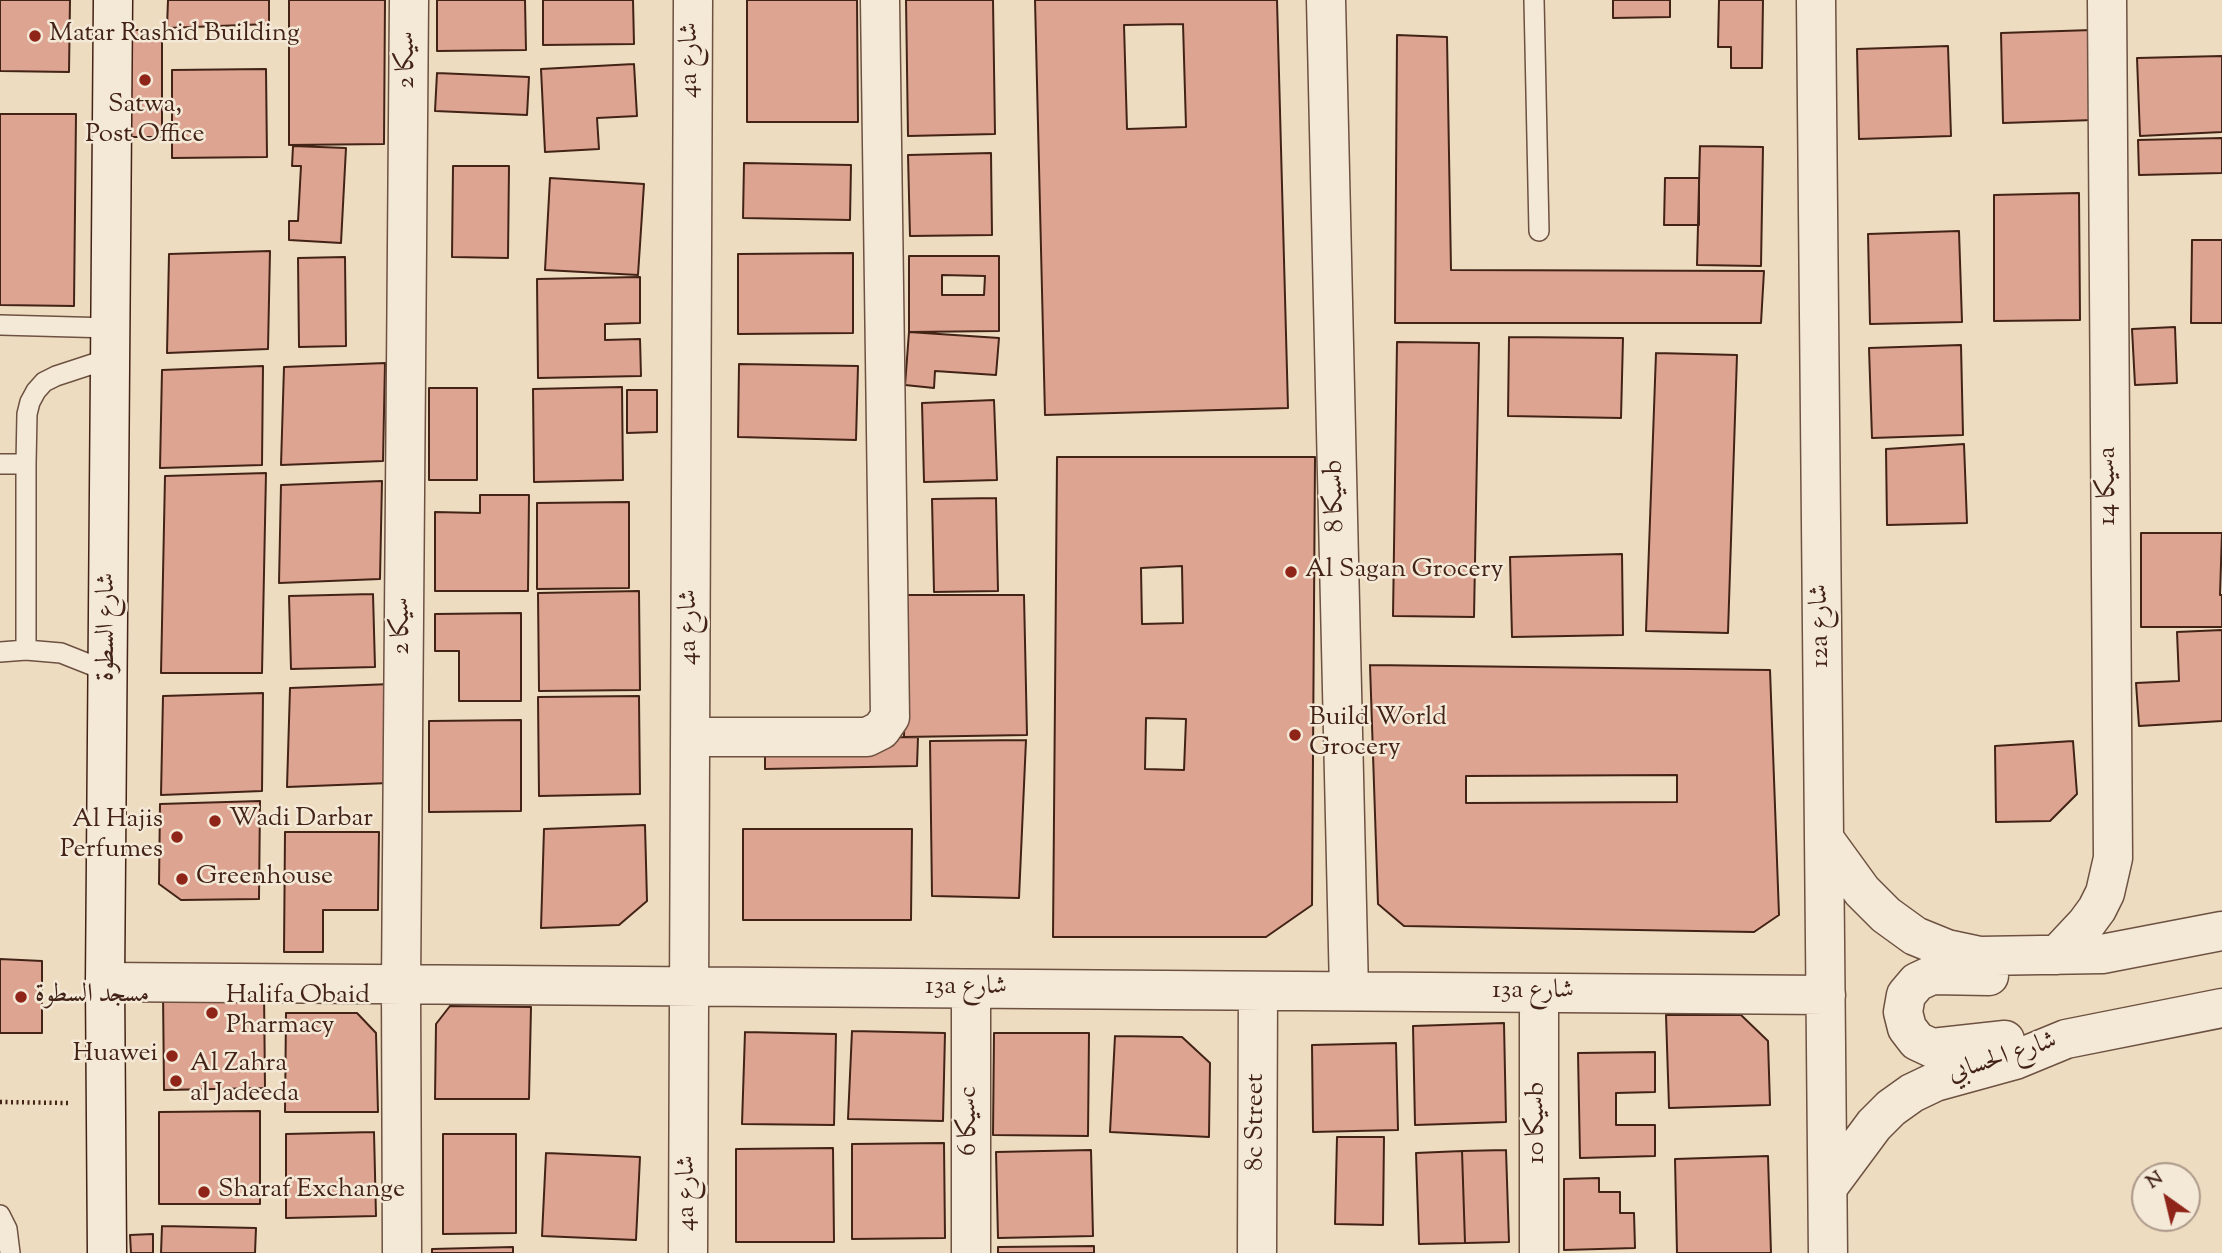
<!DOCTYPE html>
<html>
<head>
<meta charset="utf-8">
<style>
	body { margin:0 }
	#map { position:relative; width:2222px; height:1253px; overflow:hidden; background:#eedcc1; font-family:"Sorts Mill Goudy",serif }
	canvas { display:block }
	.north { position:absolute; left:2131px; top:1162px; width:70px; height:70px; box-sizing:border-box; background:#f4e8d7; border:2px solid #ad998a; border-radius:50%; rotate:326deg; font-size:19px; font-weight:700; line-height:28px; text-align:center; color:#422316 }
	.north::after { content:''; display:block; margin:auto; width:24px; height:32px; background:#8f2418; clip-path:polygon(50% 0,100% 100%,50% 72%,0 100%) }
</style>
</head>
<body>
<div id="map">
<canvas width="2222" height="1253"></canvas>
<div class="north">N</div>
</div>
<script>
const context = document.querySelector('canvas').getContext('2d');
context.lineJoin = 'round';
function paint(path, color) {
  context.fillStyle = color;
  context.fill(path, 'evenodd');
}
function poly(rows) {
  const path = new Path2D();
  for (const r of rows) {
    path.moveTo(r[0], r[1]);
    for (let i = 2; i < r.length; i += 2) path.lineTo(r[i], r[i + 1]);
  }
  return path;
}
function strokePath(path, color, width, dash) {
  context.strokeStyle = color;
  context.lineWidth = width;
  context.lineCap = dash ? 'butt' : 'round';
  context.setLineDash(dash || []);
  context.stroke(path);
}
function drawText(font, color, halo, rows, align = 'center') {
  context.font = font + ' "Sorts Mill Goudy",Amiri,serif';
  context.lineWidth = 5;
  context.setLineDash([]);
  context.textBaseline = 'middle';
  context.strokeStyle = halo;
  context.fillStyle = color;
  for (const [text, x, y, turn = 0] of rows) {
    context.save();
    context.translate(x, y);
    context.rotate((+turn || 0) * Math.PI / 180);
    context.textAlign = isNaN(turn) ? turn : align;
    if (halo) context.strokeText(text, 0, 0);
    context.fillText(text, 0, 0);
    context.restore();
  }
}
const building = poly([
	[0,0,70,0,69,72,0,71,0,0],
	[168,0,269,0,269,24,167,28,168,0],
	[289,0,385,0,384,144,289,145,289,0],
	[437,0,525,0,526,50,437,51,437,0],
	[543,0,633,0,634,44,543,45,543,0],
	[747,0,857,0,858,122,747,122,747,0],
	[906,0,993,0,995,134,908,136,906,0],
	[1035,0,1277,0,1288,408,1045,415,1035,0],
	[1183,24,1186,127,1127,129,1124,25,1183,24],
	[1613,0,1670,0,1670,17,1613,18,1613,0],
	[1719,0,1763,0,1762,68,1731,68,1731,47,1718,47,1719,0],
	[131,30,162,30,162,137,130,137,131,30],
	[2092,30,2094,120,2003,123,2001,33,2092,30],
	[1397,35,1447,37,1451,270,1764,271,1761,323,1395,323,1397,35],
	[1948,46,1951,136,1859,139,1857,49,1948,46],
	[2222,56,2222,132,2140,136,2137,58,2222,56],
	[634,64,637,116,597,118,599,149,545,152,541,69,634,64],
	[266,69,267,157,172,158,172,70,266,69],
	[437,73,529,77,527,115,435,111,437,73],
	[0,114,76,114,74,306,0,305,0,114],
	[2222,138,2222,173,2139,175,2138,140,2222,138],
	[293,146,346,148,341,243,289,240,289,221,298,221,301,166,292,166,293,146],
	[1700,146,1763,147,1761,266,1697,265,1700,146],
	[991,153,992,235,910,236,908,155,991,153],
	[744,163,851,165,850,220,743,218,744,163],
	[453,166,509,166,508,258,452,257,453,166],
	[550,178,644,184,638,275,545,270,550,178],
	[1665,178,1699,178,1699,225,1664,225,1665,178],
	[2079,193,2080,320,1994,321,1994,195,2079,193],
	[1959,231,1962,322,1870,324,1868,234,1959,231],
	[2192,240,2222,240,2222,323,2191,323,2192,240],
	[270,251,268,349,167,353,169,254,270,251],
	[853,253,853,333,738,334,738,254,853,253],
	[909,256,999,256,999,331,909,332,909,256],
	[942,275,985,276,984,295,942,295,942,275],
	[345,257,346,346,299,347,298,258,345,257],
	[640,277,640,323,605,324,605,340,640,339,641,376,538,378,537,279,640,277],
	[2175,327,2177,383,2135,385,2132,329,2175,327],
	[909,332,999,338,996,375,935,371,934,388,905,385,909,332],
	[1509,337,1623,338,1621,418,1508,416,1509,337],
	[1397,342,1479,343,1474,617,1393,616,1397,342],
	[1961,345,1963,435,1872,438,1869,348,1961,345],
	[1656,353,1737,355,1728,633,1646,631,1656,353],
	[385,363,383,461,281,465,284,367,385,363],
	[739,364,858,366,856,440,738,437,739,364],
	[263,366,262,465,160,468,162,370,263,366],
	[622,387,623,480,534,482,533,389,622,387],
	[429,388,477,388,477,480,429,480,429,388],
	[627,390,657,390,657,432,627,433,627,390],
	[994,400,997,480,924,482,922,403,994,400],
	[1964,444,1967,523,1887,525,1886,449,1964,444],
	[1057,457,1315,457,1312,905,1266,937,1053,937,1057,457],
	[1182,566,1183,623,1142,624,1141,568,1182,566],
	[1146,718,1186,719,1184,770,1145,769,1146,718],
	[266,473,262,673,161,673,165,476,266,473],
	[382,481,380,579,279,583,281,485,382,481],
	[480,495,529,495,528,591,435,591,435,512,480,513,480,495],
	[996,498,998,591,934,592,932,499,996,498],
	[629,502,629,588,537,589,537,503,629,502],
	[2141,533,2222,533,2220,595,2222,595,2222,627,2141,627,2141,533],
	[1622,554,1623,635,1512,637,1510,557,1622,554],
	[639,591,640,690,539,691,538,593,639,591],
	[373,594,375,667,291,669,289,596,373,594],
	[906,595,1024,595,1027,735,904,737,906,595],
	[521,613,521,701,459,701,459,651,435,651,435,614,521,613],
	[2222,630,2222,721,2139,726,2136,683,2179,681,2177,632,2222,630],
	[1370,665,1770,670,1779,915,1754,932,1404,926,1378,904,1370,665],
	[1677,775,1677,802,1466,803,1466,776,1677,775],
	[391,684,389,783,287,787,290,688,391,684],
	[263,693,262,791,161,795,163,696,263,693],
	[639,696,640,794,539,796,538,697,639,696],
	[521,720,521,811,429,812,429,721,521,720],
	[918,737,917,766,765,769,765,739,918,737],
	[1026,740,1019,898,932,896,930,741,1026,740],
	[2073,741,2077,794,2050,821,1996,822,1995,746,2073,741],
	[260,801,259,899,181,900,159,884,160,804,260,801],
	[645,825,647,901,619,925,541,928,544,829,645,825],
	[743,829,912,829,911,920,743,920,743,829],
	[285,832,379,832,378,910,323,910,323,952,284,952,285,832],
	[0,959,42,961,42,1033,0,1033,0,959],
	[264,990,265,1088,164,1090,163,992,264,990],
	[450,1006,531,1007,529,1099,435,1099,436,1024,450,1006],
	[286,1013,357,1013,376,1033,378,1112,285,1112,286,1013],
	[1666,1015,1741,1015,1768,1041,1770,1105,1669,1108,1666,1015],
	[1504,1023,1506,1122,1415,1125,1413,1026,1504,1023],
	[852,1031,945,1033,943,1121,848,1119,852,1031],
	[745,1032,836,1034,834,1125,742,1124,745,1032],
	[994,1033,1089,1033,1088,1136,993,1135,994,1033],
	[1115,1036,1182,1037,1210,1063,1209,1137,1110,1132,1115,1036],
	[1396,1043,1398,1130,1313,1132,1312,1045,1396,1043],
	[1655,1052,1655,1092,1616,1093,1616,1125,1655,1125,1655,1156,1580,1158,1578,1053,1655,1052],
	[260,1111,260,1204,159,1204,159,1112,260,1111],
	[374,1132,376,1216,286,1218,286,1134,374,1132],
	[443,1134,516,1134,516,1233,443,1234,443,1134],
	[1337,1137,1384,1137,1383,1225,1335,1224,1337,1137],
	[944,1143,945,1238,852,1239,852,1144,944,1143],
	[833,1148,834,1242,736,1242,736,1149,833,1148],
	[1091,1150,1093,1236,998,1238,996,1152,1091,1150],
	[1506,1150,1509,1242,1465,1243,1462,1151,1506,1150],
	[1462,1151,1465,1243,1419,1244,1416,1153,1462,1151],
	[546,1153,640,1157,636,1240,542,1236,546,1153],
	[1768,1156,1771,1253,1677,1253,1675,1159,1768,1156],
	[1599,1178,1599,1192,1620,1192,1620,1213,1634,1213,1635,1248,1564,1250,1564,1179,1599,1178],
	[162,1226,256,1228,255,1253,161,1253,162,1226],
	[153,1234,153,1253,131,1253,130,1235,153,1234],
	[1094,1246,1094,1253,998,1253,998,1247,1094,1246],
	[513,1247,513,1253,432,1253,432,1249,513,1247]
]);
const path = poly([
	[0,1102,68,1103]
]);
const lane = poly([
	[1534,0,1539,231],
	[0,325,111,328],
	[0,464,26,464],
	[26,650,26,464,27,414,30,402,36,391,44,382,56,376,111,358],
	[0,652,26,650,61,653,109,672],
	[0,1215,7,1229,10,1253]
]);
const street = poly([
	[1326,0,1349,991],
	[1816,0,1828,1253],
	[690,737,867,737,881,730,890,717,880,0],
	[1825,840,1862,891,1886,915,1915,936,1947,949,1980,956,2102,954,2222,931],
	[2057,955,2086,924,2097,909,2105,893,2113,858,2107,0],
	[1989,976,1932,975,1917,982,1906,995,1903,1012,1907,1028,1917,1041,1932,1048,2005,1040],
	[105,982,1826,995],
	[1828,1187,1874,1125,1891,1108,1912,1093,1935,1082,2015,1060,2066,1039,2222,1008],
	[402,1253,401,984,409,0],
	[688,1253,693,0],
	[971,1253,971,989],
	[1257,1253,1258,991],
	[1539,1253,1539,993]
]);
const secondary = poly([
	[107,1253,105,982,113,0]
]);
const markers = [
	[35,36,7,"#8f2418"],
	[145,80,7,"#8f2418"],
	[1291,572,7,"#8f2418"],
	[1295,735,7,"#8f2418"],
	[215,821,7,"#8f2418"],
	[177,837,7,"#8f2418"],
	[182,879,7,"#8f2418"],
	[21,997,7,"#8f2418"],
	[212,1013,7,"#8f2418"],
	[172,1056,7,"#8f2418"],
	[176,1081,7,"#8f2418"],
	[204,1192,7,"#8f2418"]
];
const poiNames = [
	["Matar Rashid Building",49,36],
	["Satwa,",145,107,"center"],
	["Post Office",145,137,"center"],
	["Al Sagan Grocery",1305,572],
	["Build World",1309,720],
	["Grocery",1309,750],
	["Wadi Darbar",229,821],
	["Al Hajis",163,822,"right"],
	["Perfumes",163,852,"right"],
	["Greenhouse",196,879],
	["مسجد السطوة",35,997],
	["Halifa Obaid",226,998],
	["Pharmacy",226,1028],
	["Huawei",158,1056,"right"],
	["Al Zahra",190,1066],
	["al Jadeeda",190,1096],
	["Sharaf Exchange",218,1192]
];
const streetNames = [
	["سيكا 2",409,60,-90],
	["4a شارع",692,60,-90],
	["سيكا 14a",2110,486,-90],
	["سيكا 8b",1337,496,-91],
	["سيكا 2",404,626,-90],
	["12a شارع",1822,626,-91],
	["شارع السطوة",109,627,-90],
	["4a شارع",691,627,-90],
	["13a شارع",966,989],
	["13a شارع",1533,993],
	["شارع الحسابي",2003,1059,-18],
	["سيكا 6c",971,1121,-90],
	["8c Street",1258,1122,-90],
	["سيكا 10b",1539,1123,-90],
	["4a شارع",689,1193,-90]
];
paint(building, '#dca491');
strokePath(building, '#422316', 2);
strokePath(lane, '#6d5141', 22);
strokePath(street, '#6d5141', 41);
strokePath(secondary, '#422316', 41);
strokePath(path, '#422316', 4.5, [2, 3.5]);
strokePath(lane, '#f4e8d7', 19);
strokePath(street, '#f4e8d7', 38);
strokePath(secondary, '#f4e8d7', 38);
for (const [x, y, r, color] of markers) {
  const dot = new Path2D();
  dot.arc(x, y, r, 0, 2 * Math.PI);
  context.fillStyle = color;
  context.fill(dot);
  strokePath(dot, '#f4e8d7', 2.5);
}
drawText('26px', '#422316', '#f4e8d7', poiNames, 'left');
drawText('26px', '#422316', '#f4e8d7', streetNames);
</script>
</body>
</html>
